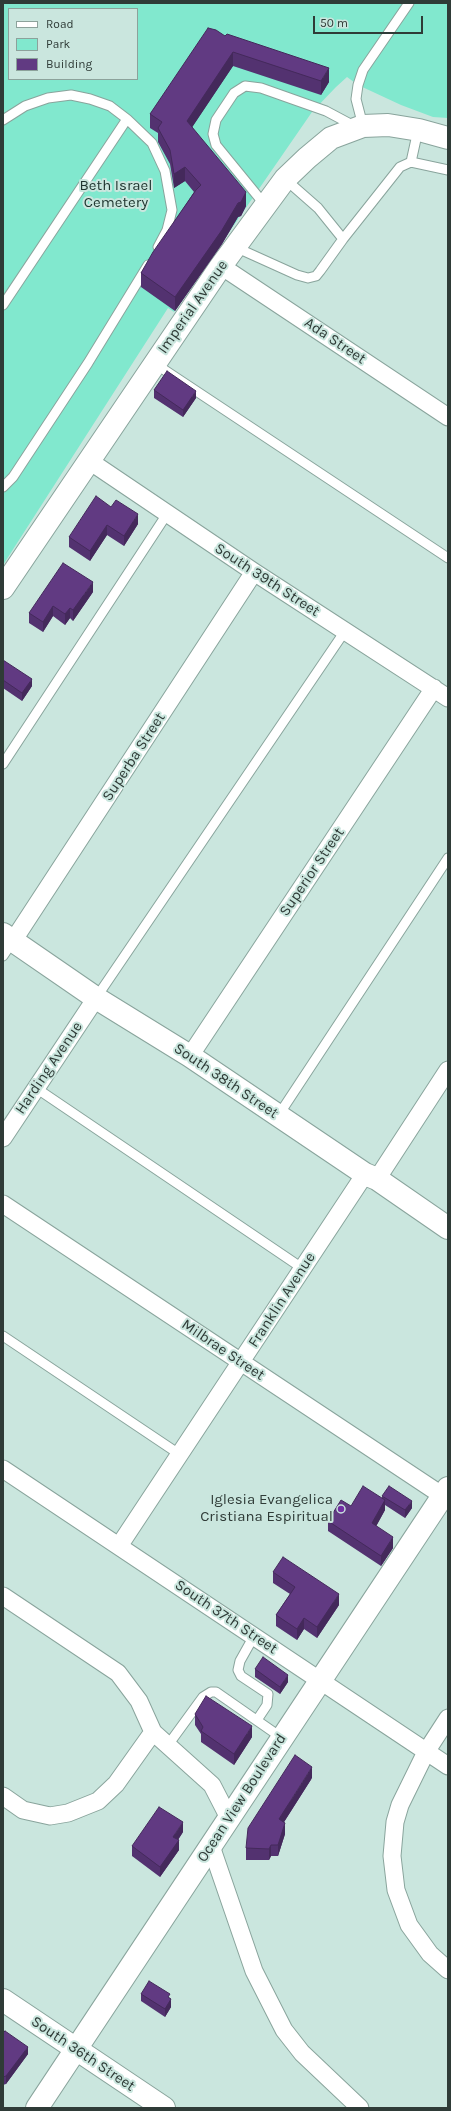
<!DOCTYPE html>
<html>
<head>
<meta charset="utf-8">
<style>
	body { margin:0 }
	#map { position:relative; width:451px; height:2111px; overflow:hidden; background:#cae6de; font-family:Karla,sans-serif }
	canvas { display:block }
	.frame { position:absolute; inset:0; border:4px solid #2f3b37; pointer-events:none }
	.legend { position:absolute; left:8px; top:8px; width:130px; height:72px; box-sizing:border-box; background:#cae6de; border:1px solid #8ca29b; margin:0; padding:5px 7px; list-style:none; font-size:12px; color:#2f3b37 }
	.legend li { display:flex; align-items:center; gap:8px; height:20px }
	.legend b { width:20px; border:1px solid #8ca29b }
	.scale { position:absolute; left:313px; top:16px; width:110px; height:18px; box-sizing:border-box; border:2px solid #2f3b37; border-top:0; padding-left:5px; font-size:12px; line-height:14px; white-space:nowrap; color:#2f3b37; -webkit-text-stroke:3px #cae6de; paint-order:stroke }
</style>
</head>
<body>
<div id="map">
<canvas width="451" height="2111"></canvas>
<div class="frame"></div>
<ul class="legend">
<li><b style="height:5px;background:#fff"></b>Road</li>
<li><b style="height:11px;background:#81e8ce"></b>Park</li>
<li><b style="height:11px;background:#613a82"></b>Building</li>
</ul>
<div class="scale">50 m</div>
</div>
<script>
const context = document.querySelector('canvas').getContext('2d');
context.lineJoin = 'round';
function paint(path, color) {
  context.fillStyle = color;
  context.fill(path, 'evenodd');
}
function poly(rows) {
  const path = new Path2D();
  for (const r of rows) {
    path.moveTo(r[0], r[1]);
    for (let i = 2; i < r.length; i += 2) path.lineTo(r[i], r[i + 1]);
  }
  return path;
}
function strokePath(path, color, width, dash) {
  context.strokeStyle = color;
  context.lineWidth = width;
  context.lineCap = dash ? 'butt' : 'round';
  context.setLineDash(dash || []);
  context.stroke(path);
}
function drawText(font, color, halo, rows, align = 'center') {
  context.font = font + ' Karla,sans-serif';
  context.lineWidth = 4;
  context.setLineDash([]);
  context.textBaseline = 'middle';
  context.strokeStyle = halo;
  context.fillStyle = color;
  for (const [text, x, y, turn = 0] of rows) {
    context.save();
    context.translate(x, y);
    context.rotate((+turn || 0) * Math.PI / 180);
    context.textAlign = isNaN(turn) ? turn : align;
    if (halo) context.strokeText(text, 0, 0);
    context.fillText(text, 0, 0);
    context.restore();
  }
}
const green = poly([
	[3,3,448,3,448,118,433,117,401,105,358,85,347,77,336,87,312,112,174,312,168,308,3,565],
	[9,9,137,9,137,79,9,79]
]);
const lane = poly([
	[3,120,25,106,48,98,71,95,90,99,110,106,127,119,152,143,165,171,172,210,167,230,158,247],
	[363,126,356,99,358,85,363,70,409,3],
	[411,162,418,130],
	[265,205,216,145,213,134,216,120,234,93,245,86,261,88,326,111,356,127],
	[343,239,400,167,411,162,448,170],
	[235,247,297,275,308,278,316,276,320,271,343,239,318,208,285,179],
	[3,305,127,119],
	[154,363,448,558],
	[3,487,13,477,88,363,148,265],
	[3,764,167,514],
	[3,956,13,941],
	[96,998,345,631],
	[36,1088,302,1268],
	[278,1116,448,858],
	[3,1336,179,1454],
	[254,1636,240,1661,238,1670,241,1676,268,1694,267,1705,257,1720],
	[168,1745,203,1697,211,1692,216,1692,282,1738]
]);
const street = poly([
	[221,266,448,417],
	[88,460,254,572,448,698],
	[13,941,254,572],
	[190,1056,434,688],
	[3,1138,96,998],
	[377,1179,448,1070],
	[3,1204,443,1496],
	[3,1469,448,1766],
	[119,1546,365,1174],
	[3,1596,118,1673,139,1701,153,1732,212,1785,229,1818],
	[448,1718,426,1752,400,1805,395,1822,392,1856,396,1890,409,1925,430,1954,448,1970],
	[3,1796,23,1810,50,1816,68,1813,98,1801,116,1784,153,1732],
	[211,1846,254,1971,284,2030,302,2053,360,2108]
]);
const secondary = poly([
	[3,934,96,998,190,1056,365,1174,377,1179,448,1228],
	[3,2000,164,2108],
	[37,2108,448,1488]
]);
const primary = poly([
	[3,588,221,266,285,179,307,158,331,138,363,126,388,125,419,130,448,138]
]);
const wall = poly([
	[225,36,329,82,321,95,233,66,192,127,246,206,241,216,238,217,222,244,175,311,141,287,141,273,194,192,185,181,174,188,170,164,158,142,158,133,150,128,150,114],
	[154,390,196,398,183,417,154,398],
	[111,507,138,524,124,546,107,535,90,561,69,547,69,537],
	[93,592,73,621,70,618,65,625,53,616,43,632,29,623,29,613],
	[3,660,32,686,22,701,3,688],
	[382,1496,412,1508,405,1518,385,1505,385,1510,376,1526,393,1548,381,1566,328,1531,328,1521,351,1506,382,1498],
	[273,1572,339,1605,317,1638,304,1629,297,1640,276,1626,276,1615,290,1594,273,1583],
	[255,1669,288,1682,280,1694,255,1677],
	[195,1714,252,1737,234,1765,201,1742,201,1734,195,1725],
	[312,1778,284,1822,285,1834,278,1856,271,1856,269,1860,246,1860,246,1848],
	[183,1832,178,1840,179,1850,160,1877,132,1856,132,1846],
	[141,1994,170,1998,171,2007,165,2017,141,2001],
	[3,2033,28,2054,6,2084,3,2085]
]);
const shadedWall = poly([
	[233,52,233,66,187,135,187,121],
	[329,68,329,82,321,95,321,81],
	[185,167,185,181,174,188,174,174],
	[246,192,246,206,241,216,238,217,222,244,175,311,175,297],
	[196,391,196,398,183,417,183,410],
	[138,514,138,524,124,546,124,536],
	[107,525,107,535,90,561,90,551],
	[93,582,93,592,73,621,73,610],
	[53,606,53,616,43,632,43,622],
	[70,608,70,618,65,625,65,614],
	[32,679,32,686,22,701,22,693],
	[385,1500,385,1510,372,1534,372,1523],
	[412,1501,412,1508,405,1518,405,1510],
	[393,1537,393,1548,381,1566,381,1556],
	[339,1594,339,1605,317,1638,317,1627],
	[304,1618,304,1629,297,1640,297,1629],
	[288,1675,288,1682,280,1694,280,1687],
	[252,1726,252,1737,234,1765,234,1754],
	[312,1767,312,1778,279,1830,279,1819],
	[183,1822,183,1832,173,1847,173,1837],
	[285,1823,285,1834,278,1856,278,1845],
	[179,1840,179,1850,160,1877,160,1867],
	[271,1845,271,1856,269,1860,269,1849],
	[171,1999,171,2007,165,2017,165,2009],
	[28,2047,28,2054,6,2084,6,2076]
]);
const building = poly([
	[208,28,216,30,225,36,227,34,329,68,321,81,233,52,187,121,246,192,241,202,238,203,222,230,175,297,141,273,153,252,196,190,201,185,185,167,174,174,170,150,158,128,162,122,150,114,208,28],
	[167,371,196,391,183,410,154,390,167,371],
	[96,496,111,507,116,500,138,514,124,536,107,525,90,551,69,537,96,496],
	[63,563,93,582,73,610,70,608,65,614,53,606,43,622,29,613,63,563],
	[3,660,32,679,22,693,3,680,3,660],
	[363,1486,385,1500,372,1523,393,1537,381,1556,328,1521,341,1500,351,1506,363,1486],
	[389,1486,412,1501,405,1510,382,1496,389,1486],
	[283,1557,339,1594,317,1627,304,1618,297,1629,276,1615,295,1587,273,1572,283,1557],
	[263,1657,288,1675,280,1687,255,1669,263,1657],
	[206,1696,252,1726,234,1754,201,1731,203,1727,195,1714,206,1696],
	[295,1755,312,1767,279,1819,285,1823,278,1845,271,1845,269,1849,246,1848,248,1828,295,1755],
	[159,1807,183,1822,173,1837,179,1840,160,1867,132,1846,159,1807],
	[149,1981,170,1994,168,1997,171,1999,165,2009,141,1994,149,1981],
	[5,2031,28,2047,6,2076,3,2077,3,2033,5,2031]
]);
const markers = [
	[341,1509,4,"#732fa3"]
];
const parkNames = [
	["Beth Israel",116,186],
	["Cemetery",116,203]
];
const streetNames = [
	["Imperial Avenue",193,307,-55],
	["Ada Street",335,341,34],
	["South 39th Street",267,580,33],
	["Superba Street",134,757,-57],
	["Superior Street",312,872,-56],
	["Harding Avenue",49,1068,-56],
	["South 38th Street",226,1081,34],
	["Franklin Avenue",282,1300,-57],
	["Milbrae Street",223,1350,34],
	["South 37th Street",226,1617,34],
	["Ocean View Boulevard",242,1798,-57],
	["South 36th Street",83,2054,34]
];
const poiNames = [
	["Iglesia Evangelica",333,1500],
	["Cristiana Espiritual",333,1517]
];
paint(green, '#81e8ce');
strokePath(lane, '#89a49c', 11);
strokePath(street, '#89a49c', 19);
strokePath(secondary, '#89a49c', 24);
strokePath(primary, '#89a49c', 24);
strokePath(lane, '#fff', 9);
strokePath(street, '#fff', 17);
strokePath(secondary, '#fff', 22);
strokePath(primary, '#fff', 22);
paint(wall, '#533270');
paint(shadedWall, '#44295b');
paint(building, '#613a82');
strokePath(building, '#44295b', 1);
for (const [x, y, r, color] of markers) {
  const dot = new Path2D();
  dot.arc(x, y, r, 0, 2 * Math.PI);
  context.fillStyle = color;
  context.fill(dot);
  strokePath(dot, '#cae6de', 1.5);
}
drawText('15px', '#1e342e', '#cae6de', parkNames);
drawText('15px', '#2f3b37', '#cae6de', streetNames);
drawText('15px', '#2f3b37', '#cae6de', poiNames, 'right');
</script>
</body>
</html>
